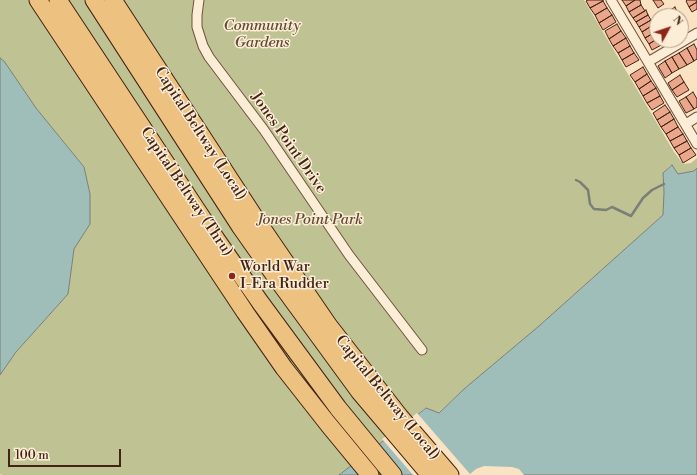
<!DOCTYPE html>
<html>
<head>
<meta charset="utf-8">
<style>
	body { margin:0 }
	#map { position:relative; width:697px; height:475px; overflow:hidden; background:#fae3c2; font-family:"Libre Bodoni",serif }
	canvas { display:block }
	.north { position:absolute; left:649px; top:8px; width:40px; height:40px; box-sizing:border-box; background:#fcedd7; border:1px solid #b29c89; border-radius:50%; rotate:50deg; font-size:11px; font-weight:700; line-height:16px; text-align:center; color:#432313 }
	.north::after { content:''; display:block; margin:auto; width:14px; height:18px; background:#8f2418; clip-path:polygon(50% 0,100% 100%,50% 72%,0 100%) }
	.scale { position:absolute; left:8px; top:449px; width:113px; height:18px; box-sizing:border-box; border:2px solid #432313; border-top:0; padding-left:5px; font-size:12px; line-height:14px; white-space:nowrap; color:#432313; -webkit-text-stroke:3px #fcedd7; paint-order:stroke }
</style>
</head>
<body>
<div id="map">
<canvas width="697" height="475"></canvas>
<div class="north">N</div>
<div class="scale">100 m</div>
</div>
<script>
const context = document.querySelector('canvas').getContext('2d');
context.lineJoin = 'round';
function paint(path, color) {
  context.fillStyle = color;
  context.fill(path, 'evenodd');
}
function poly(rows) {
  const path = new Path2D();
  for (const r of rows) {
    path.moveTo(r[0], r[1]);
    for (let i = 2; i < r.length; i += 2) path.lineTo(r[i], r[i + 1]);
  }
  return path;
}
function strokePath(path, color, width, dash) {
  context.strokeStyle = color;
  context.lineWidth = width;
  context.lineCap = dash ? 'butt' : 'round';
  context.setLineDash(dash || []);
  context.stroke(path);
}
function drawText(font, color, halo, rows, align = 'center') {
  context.font = font + ' "Libre Bodoni",serif';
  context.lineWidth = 3;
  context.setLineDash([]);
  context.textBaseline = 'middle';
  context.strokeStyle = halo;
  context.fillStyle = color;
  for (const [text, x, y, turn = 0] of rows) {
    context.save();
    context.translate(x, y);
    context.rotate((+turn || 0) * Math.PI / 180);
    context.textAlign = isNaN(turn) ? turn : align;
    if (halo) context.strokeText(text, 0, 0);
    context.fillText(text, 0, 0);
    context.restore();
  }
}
const green = poly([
	[0,0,584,0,674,152,683,164,691,163,697,158,697,168,694,171,678,174,671,165,663,173,664,192,663,215,539,326,464,389,438,413,425,408,339,475,2,475,0,474,0,375,16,352,68,294,74,249,90,224,90,194,84,167,36,108,4,61,0,58]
]);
const water = poly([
	[0,58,4,61,36,108,84,167,90,194,90,224,74,249,68,294,16,352,0,375,0,58],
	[672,165,678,174,694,171,697,168,697,475,339,475,426,408,439,413,464,389,539,326,663,215,664,192,663,173,672,165]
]);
const pier = poly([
	[417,413,470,474,476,469,484,466,512,467,519,469,524,475,413,475,382,439]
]);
const stream = poly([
	[576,180,580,182,588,190,590,204,594,209,606,210,612,207,631,216,643,198,652,190,664,184]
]);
const building = poly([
	[588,0,603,0,603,1,590,8,586,1,588,0],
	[622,0,635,0,626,6,622,0],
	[635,0,640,0,641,5,629,12,626,6,635,0],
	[653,0,661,0,664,4,658,8,653,0],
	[687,0,697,0,697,2,689,7,686,1,687,0],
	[603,1,607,8,595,15,590,8,603,1],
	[697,2,697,9,692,12,689,7,697,2],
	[641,5,645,11,633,18,629,12,641,5],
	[675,7,678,14,674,16,664,16,663,15,675,7],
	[607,8,612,15,599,23,595,15,607,8],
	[646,10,648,15,636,22,633,18,646,10],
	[612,15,616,22,603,30,599,23,612,15],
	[648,15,651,20,639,27,636,22,648,15],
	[651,20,653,25,642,32,639,27,651,20],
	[684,23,688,29,681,33,681,25,684,23],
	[617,24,621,31,609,39,605,31,617,24],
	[653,25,657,31,645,38,642,32,653,25],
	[621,31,626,38,613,46,609,39,621,31],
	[657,31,657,39,649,44,645,38,657,31],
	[626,38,630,46,618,53,613,46,626,38],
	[657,39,663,40,665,43,652,50,649,44,657,39],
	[694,44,697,50,697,59,694,61,687,48,694,44],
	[630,46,634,53,622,60,618,53,630,46],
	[687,48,694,61,687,65,679,53,687,48],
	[634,53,639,60,626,67,622,60,634,53],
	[679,53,687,65,679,69,672,57,679,53],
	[672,57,679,69,672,73,665,61,672,57],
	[665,61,672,73,665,78,658,66,665,61],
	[643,67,647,74,635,82,630,75,643,67],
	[647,74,651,81,639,89,635,82,647,74],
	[680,75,684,82,672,90,668,83,680,75],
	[651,81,656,88,643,96,639,89,651,81],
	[684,82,689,90,677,97,672,90,684,82],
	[656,88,660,96,647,103,643,96,656,88],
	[693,92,697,99,697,107,694,109,686,97,693,92],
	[660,96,664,103,652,110,647,103,660,96],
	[686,97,694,109,686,113,679,101,686,97],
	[665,105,670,112,657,120,653,113,665,105],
	[670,112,674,119,661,127,657,120,670,112],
	[674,119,678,127,666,134,661,127,674,119],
	[678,127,683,134,670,141,666,134,678,127],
	[683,134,687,141,674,148,670,141,683,134],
	[687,141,691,148,679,155,674,148,687,141],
	[691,148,696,155,683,163,679,155,691,148]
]);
const minor = poly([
	[199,0,197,15,197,27,203,46,209,57,264,130,349,255,422,350],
	[611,0,697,144],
	[648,62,697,33],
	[686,124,697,117]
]);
const motorway = poly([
	[38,0,245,312,284,368,328,424,370,475],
	[58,0,216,239,260,302,338,408,393,475],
	[94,0,240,226,278,280,359,391,430,475],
	[113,0,253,215,329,326,400,417,450,475]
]);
const markers = [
	[232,276,4,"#8f2418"]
];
const parkNames = [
	["Community",262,26],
	["Gardens",262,43],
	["Jones Point Park",310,220]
];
const streetNames = [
	["Capital Beltway (Local)",200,134,57],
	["Jones Point Drive",288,143,55],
	["Capital Beltway (Thru)",186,192,56],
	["Capital Beltway (Local)",387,398,51]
];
const poiNames = [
	["World War",240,267],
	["I-Era Rudder",240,284]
];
paint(green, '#bfc393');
paint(water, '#9fbdb9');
strokePath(water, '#7a7f77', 1);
paint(pier, '#fae3c2');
strokePath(stream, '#7a7f77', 2.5);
paint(building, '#eaa78c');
strokePath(building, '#432313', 1);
strokePath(minor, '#71533f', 11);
strokePath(motorway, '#432313', 19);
strokePath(minor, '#fcedd7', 9);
strokePath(motorway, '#edc281', 17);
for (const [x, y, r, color] of markers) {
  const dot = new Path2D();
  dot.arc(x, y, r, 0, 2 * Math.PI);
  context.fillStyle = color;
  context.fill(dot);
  strokePath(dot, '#fcedd7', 1.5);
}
drawText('italic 15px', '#624b33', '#fcedd7', parkNames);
drawText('15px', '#432313', '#fcedd7', streetNames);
drawText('15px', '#432313', '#fcedd7', poiNames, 'left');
</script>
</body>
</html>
